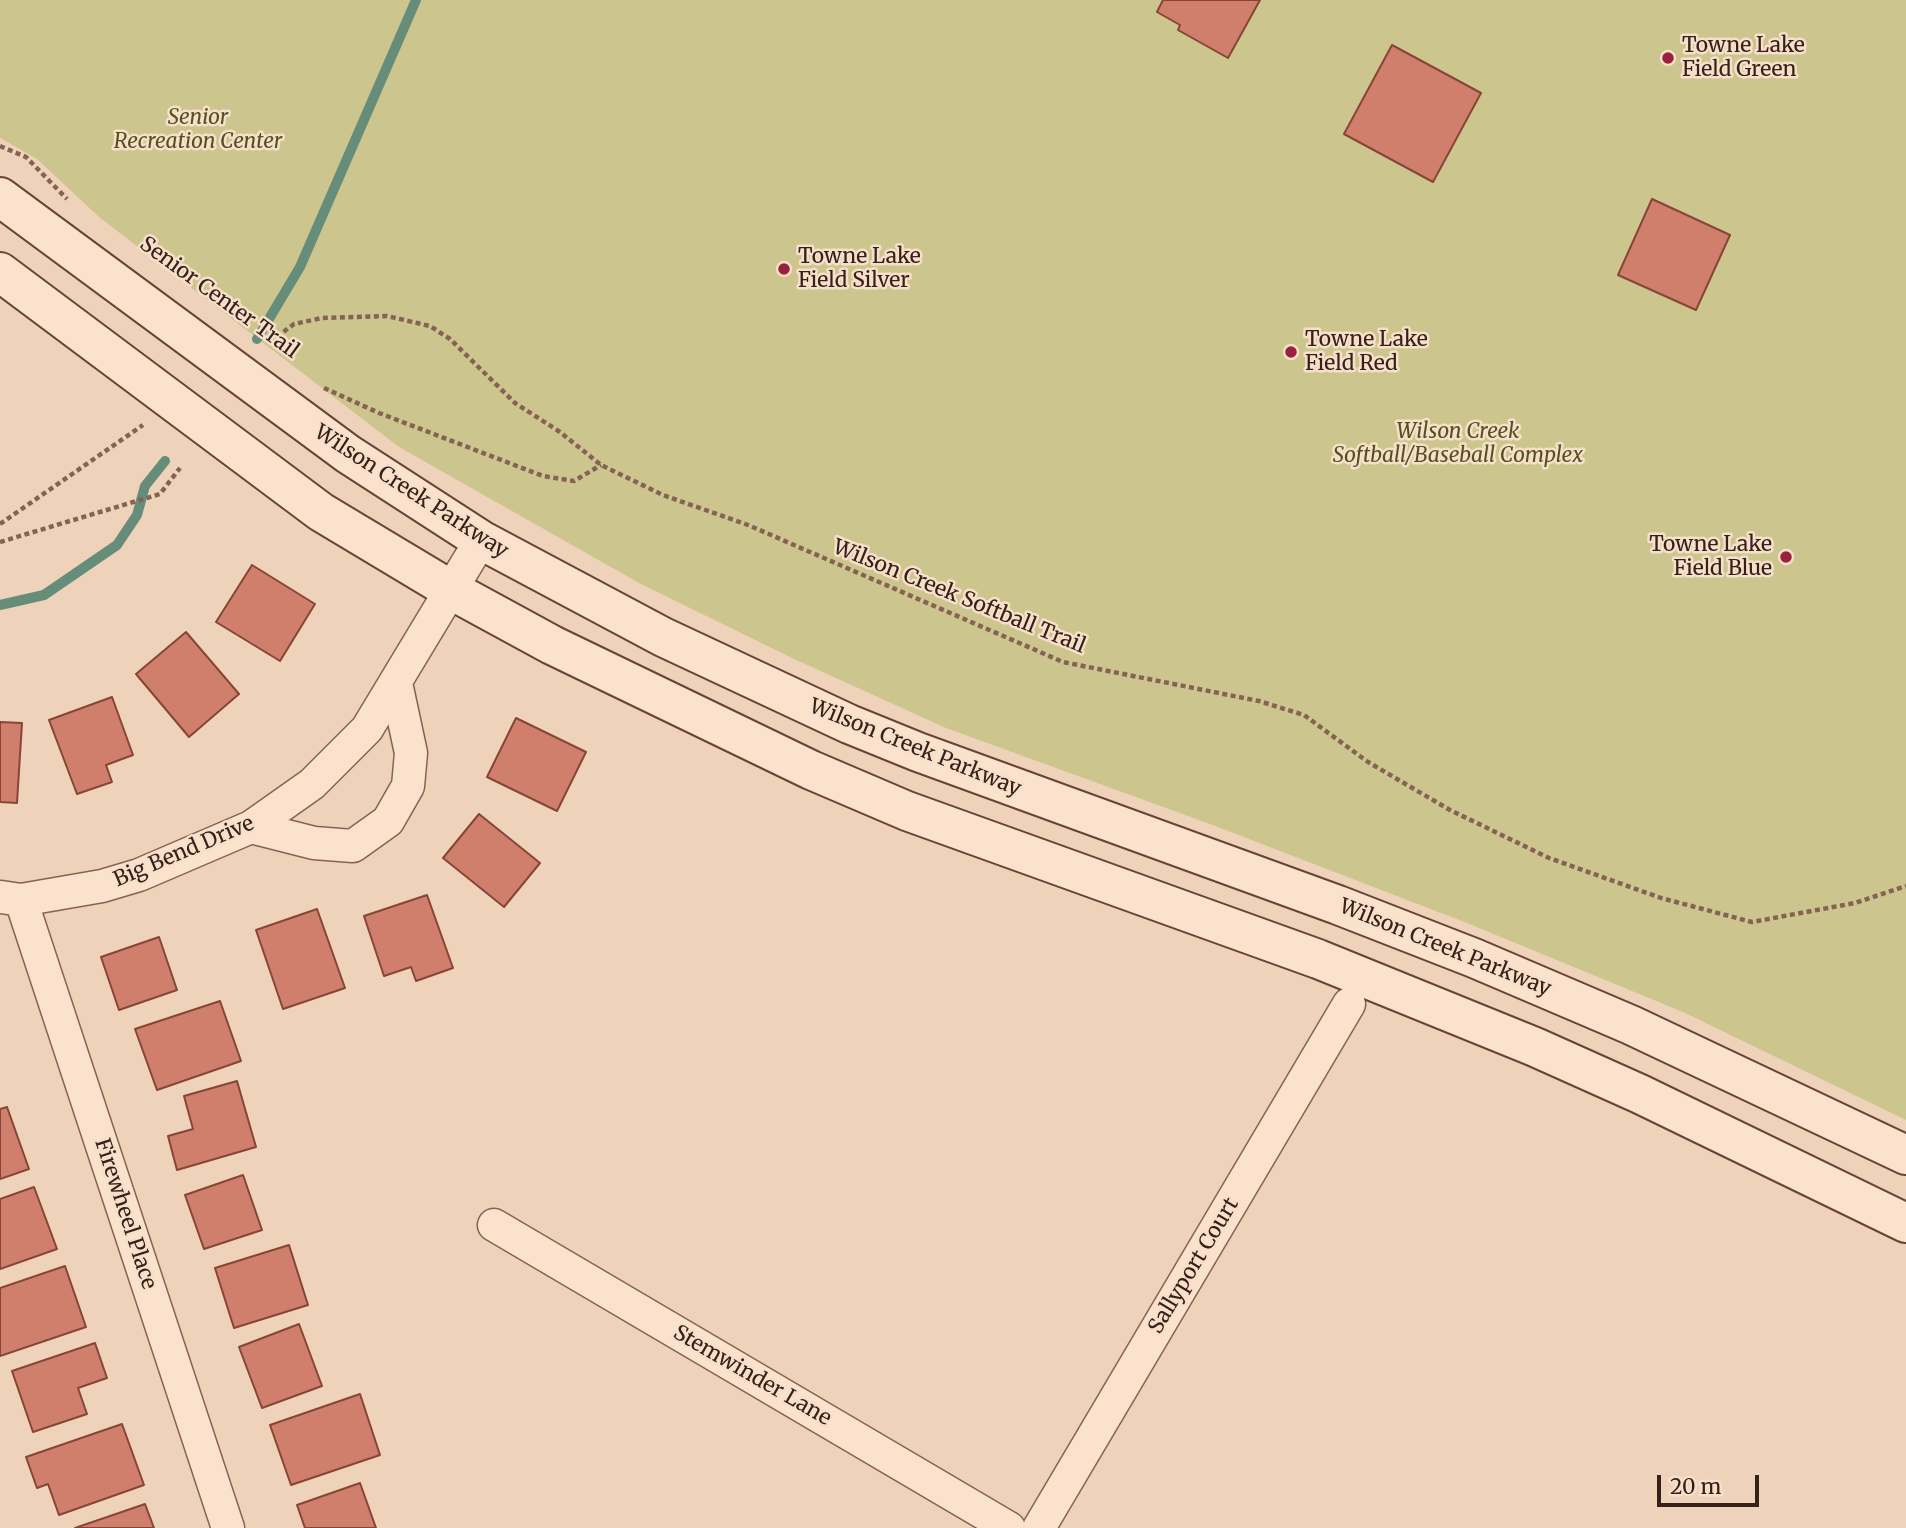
<!DOCTYPE html>
<html>
<head>
<meta charset="utf-8">
<style>
	body { margin:0 }
	#map { position:relative; width:1906px; height:1528px; overflow:hidden; background:#efd2ba; font-family:Merriweather,serif }
	canvas { display:block }
	.scale { position:absolute; left:1657px; top:1475px; width:102px; height:32px; box-sizing:border-box; border:4px solid #35201a; border-top:0; padding-left:9px; font-size:21px; line-height:24px; white-space:nowrap; color:#35201a; -webkit-text-stroke:5px #f7dfc9; paint-order:stroke }
</style>
</head>
<body>
<div id="map">
<canvas width="1906" height="1528"></canvas>
<div class="scale">20 m</div>
</div>
<script>
const context = document.querySelector('canvas').getContext('2d');
context.lineJoin = 'round';
function paint(path, color) {
  context.fillStyle = color;
  context.fill(path, 'evenodd');
}
function poly(rows) {
  const path = new Path2D();
  for (const r of rows) {
    path.moveTo(r[0], r[1]);
    for (let i = 2; i < r.length; i += 2) path.lineTo(r[i], r[i + 1]);
  }
  return path;
}
function strokePath(path, color, width, dash) {
  context.strokeStyle = color;
  context.lineWidth = width;
  context.lineCap = dash ? 'butt' : 'round';
  context.setLineDash(dash || []);
  context.stroke(path);
}
function drawText(font, color, halo, rows, align = 'center') {
  context.font = font + ' Merriweather,serif';
  context.lineWidth = 5;
  context.setLineDash([]);
  context.textBaseline = 'middle';
  context.strokeStyle = halo;
  context.fillStyle = color;
  for (const [text, x, y, turn = 0] of rows) {
    context.save();
    context.translate(x, y);
    context.rotate((+turn || 0) * Math.PI / 180);
    context.textAlign = isNaN(turn) ? turn : align;
    if (halo) context.strokeText(text, 0, 0);
    context.fillText(text, 0, 0);
    context.restore();
  }
}
const green = poly([
	[0,0,1906,0,1906,1120,1683,1012,1467,923,1210,824,946,728,792,658,639,583,399,447,99,217,37,159,0,138]
]);
const stream = poly([
	[257,339,300,267,416,0],
	[0,605,44,595,117,545,137,515,145,486,165,461]
]);
const building = poly([
	[1163,0,1260,0,1228,58,1178,30,1180,25,1157,12,1163,0],
	[1392,45,1481,93,1433,182,1344,134,1392,45],
	[1652,199,1730,235,1696,310,1618,275,1652,199],
	[252,565,315,604,280,661,216,622,252,565],
	[186,632,239,694,189,737,136,674,186,632],
	[112,697,133,755,106,765,112,782,77,794,49,720,112,697],
	[516,718,586,752,557,811,487,777,516,718],
	[0,722,22,723,17,803,0,802,0,722],
	[479,814,540,863,504,907,443,858,479,814],
	[427,895,453,968,416,981,411,967,384,976,364,916,427,895],
	[317,909,345,988,283,1009,256,930,317,909],
	[159,937,177,990,119,1010,101,957,159,937],
	[220,1001,241,1061,157,1090,135,1029,220,1001],
	[237,1081,256,1147,177,1170,168,1136,193,1129,184,1096,237,1081],
	[7,1107,29,1169,0,1179,0,1109,7,1107],
	[243,1175,262,1230,204,1249,185,1195,243,1175],
	[34,1187,57,1249,0,1269,0,1199,34,1187],
	[289,1245,308,1305,234,1328,215,1268,289,1245],
	[65,1266,86,1327,0,1356,0,1288,65,1266],
	[299,1324,322,1386,262,1408,239,1347,299,1324],
	[95,1343,107,1378,78,1388,87,1414,33,1432,12,1371,95,1343],
	[360,1394,380,1455,291,1485,270,1425,360,1394],
	[122,1424,144,1485,59,1515,48,1484,37,1488,26,1457,122,1424],
	[360,1483,376,1528,305,1528,297,1505,360,1483],
	[145,1504,154,1528,75,1528,145,1504]
]);
const path = poly([
	[0,146,26,157,67,199],
	[270,342,294,324,322,318,387,316,430,326,450,339,515,403,560,432,601,465,663,495,748,525,1063,662,1259,701,1304,715,1368,762,1450,810,1549,858,1661,898,1752,922,1855,903,1906,886],
	[324,388,379,413,543,476,574,481,601,465],
	[0,524,143,425],
	[0,542,160,494,180,468]
]);
const minor = poly([
	[251,827,314,843,353,846,388,821,408,786,411,753,396,683],
	[1,897,21,900,102,886,139,875,251,827,312,784,367,729,481,540],
	[21,900,228,1528],
	[494,1225,1009,1528],
	[1039,1528,1349,1004]
]);
const secondary = poly([
	[0,197,348,454,481,540,663,637,849,724,918,752,1338,905,1474,958,1631,1025,1906,1155],
	[0,272,321,512,451,590,552,645,811,770,907,811,1318,959,1535,1047,1640,1094,1906,1223]
]);
const markers = [
	[1668,58,7,"#98213e"],
	[784,269,7,"#98213e"],
	[1291,352,7,"#98213e"],
	[1786,557,7,"#98213e"]
];
const poiNames = [
	["Towne Lake",1682,46],
	["Field Green",1682,70],
	["Towne Lake",798,257],
	["Field Silver",798,281],
	["Towne Lake",1305,340],
	["Field Red",1305,364],
	["Towne Lake",1772,545,"right"],
	["Field Blue",1772,569,"right"]
];
const parkNames = [
	["Senior",198,118],
	["Recreation Center",198,142],
	["Wilson Creek",1458,432],
	["Softball/Baseball Complex",1458,456]
];
const streetNames = [
	["Senior Center Trail",219,298,36],
	["Wilson Creek Parkway",411,492,33],
	["Wilson Creek Softball Trail",959,597,22],
	["Wilson Creek Parkway",915,748,22],
	["Big Bend Drive",184,852,-23],
	["Wilson Creek Parkway",1445,948,22],
	["Firewheel Place",125,1214,72],
	["Sallyport Court",1194,1266,-59],
	["Stemwinder Lane",752,1376,30]
];
paint(green, '#cdc58e');
strokePath(stream, '#668d7a', 10);
paint(building, '#d07f6d');
strokePath(building, '#874538', 2);
strokePath(minor, '#866254', 35);
strokePath(secondary, '#684437', 42);
strokePath(path, '#866254', 4.5, [5, 3.5]);
strokePath(minor, '#fae2cd', 32);
strokePath(secondary, '#fae2cd', 38);
for (const [x, y, r, color] of markers) {
  const dot = new Path2D();
  dot.arc(x, y, r, 0, 2 * Math.PI);
  context.fillStyle = color;
  context.fill(dot);
  strokePath(dot, '#f7dfc9', 2.5);
}
drawText('21px', '#35201a', '#f7dfc9', poiNames, 'left');
drawText('italic 21px', '#51521f', '#f7dfc9', parkNames);
drawText('21px', '#35201a', '#f7dfc9', streetNames);
</script>
</body>
</html>
